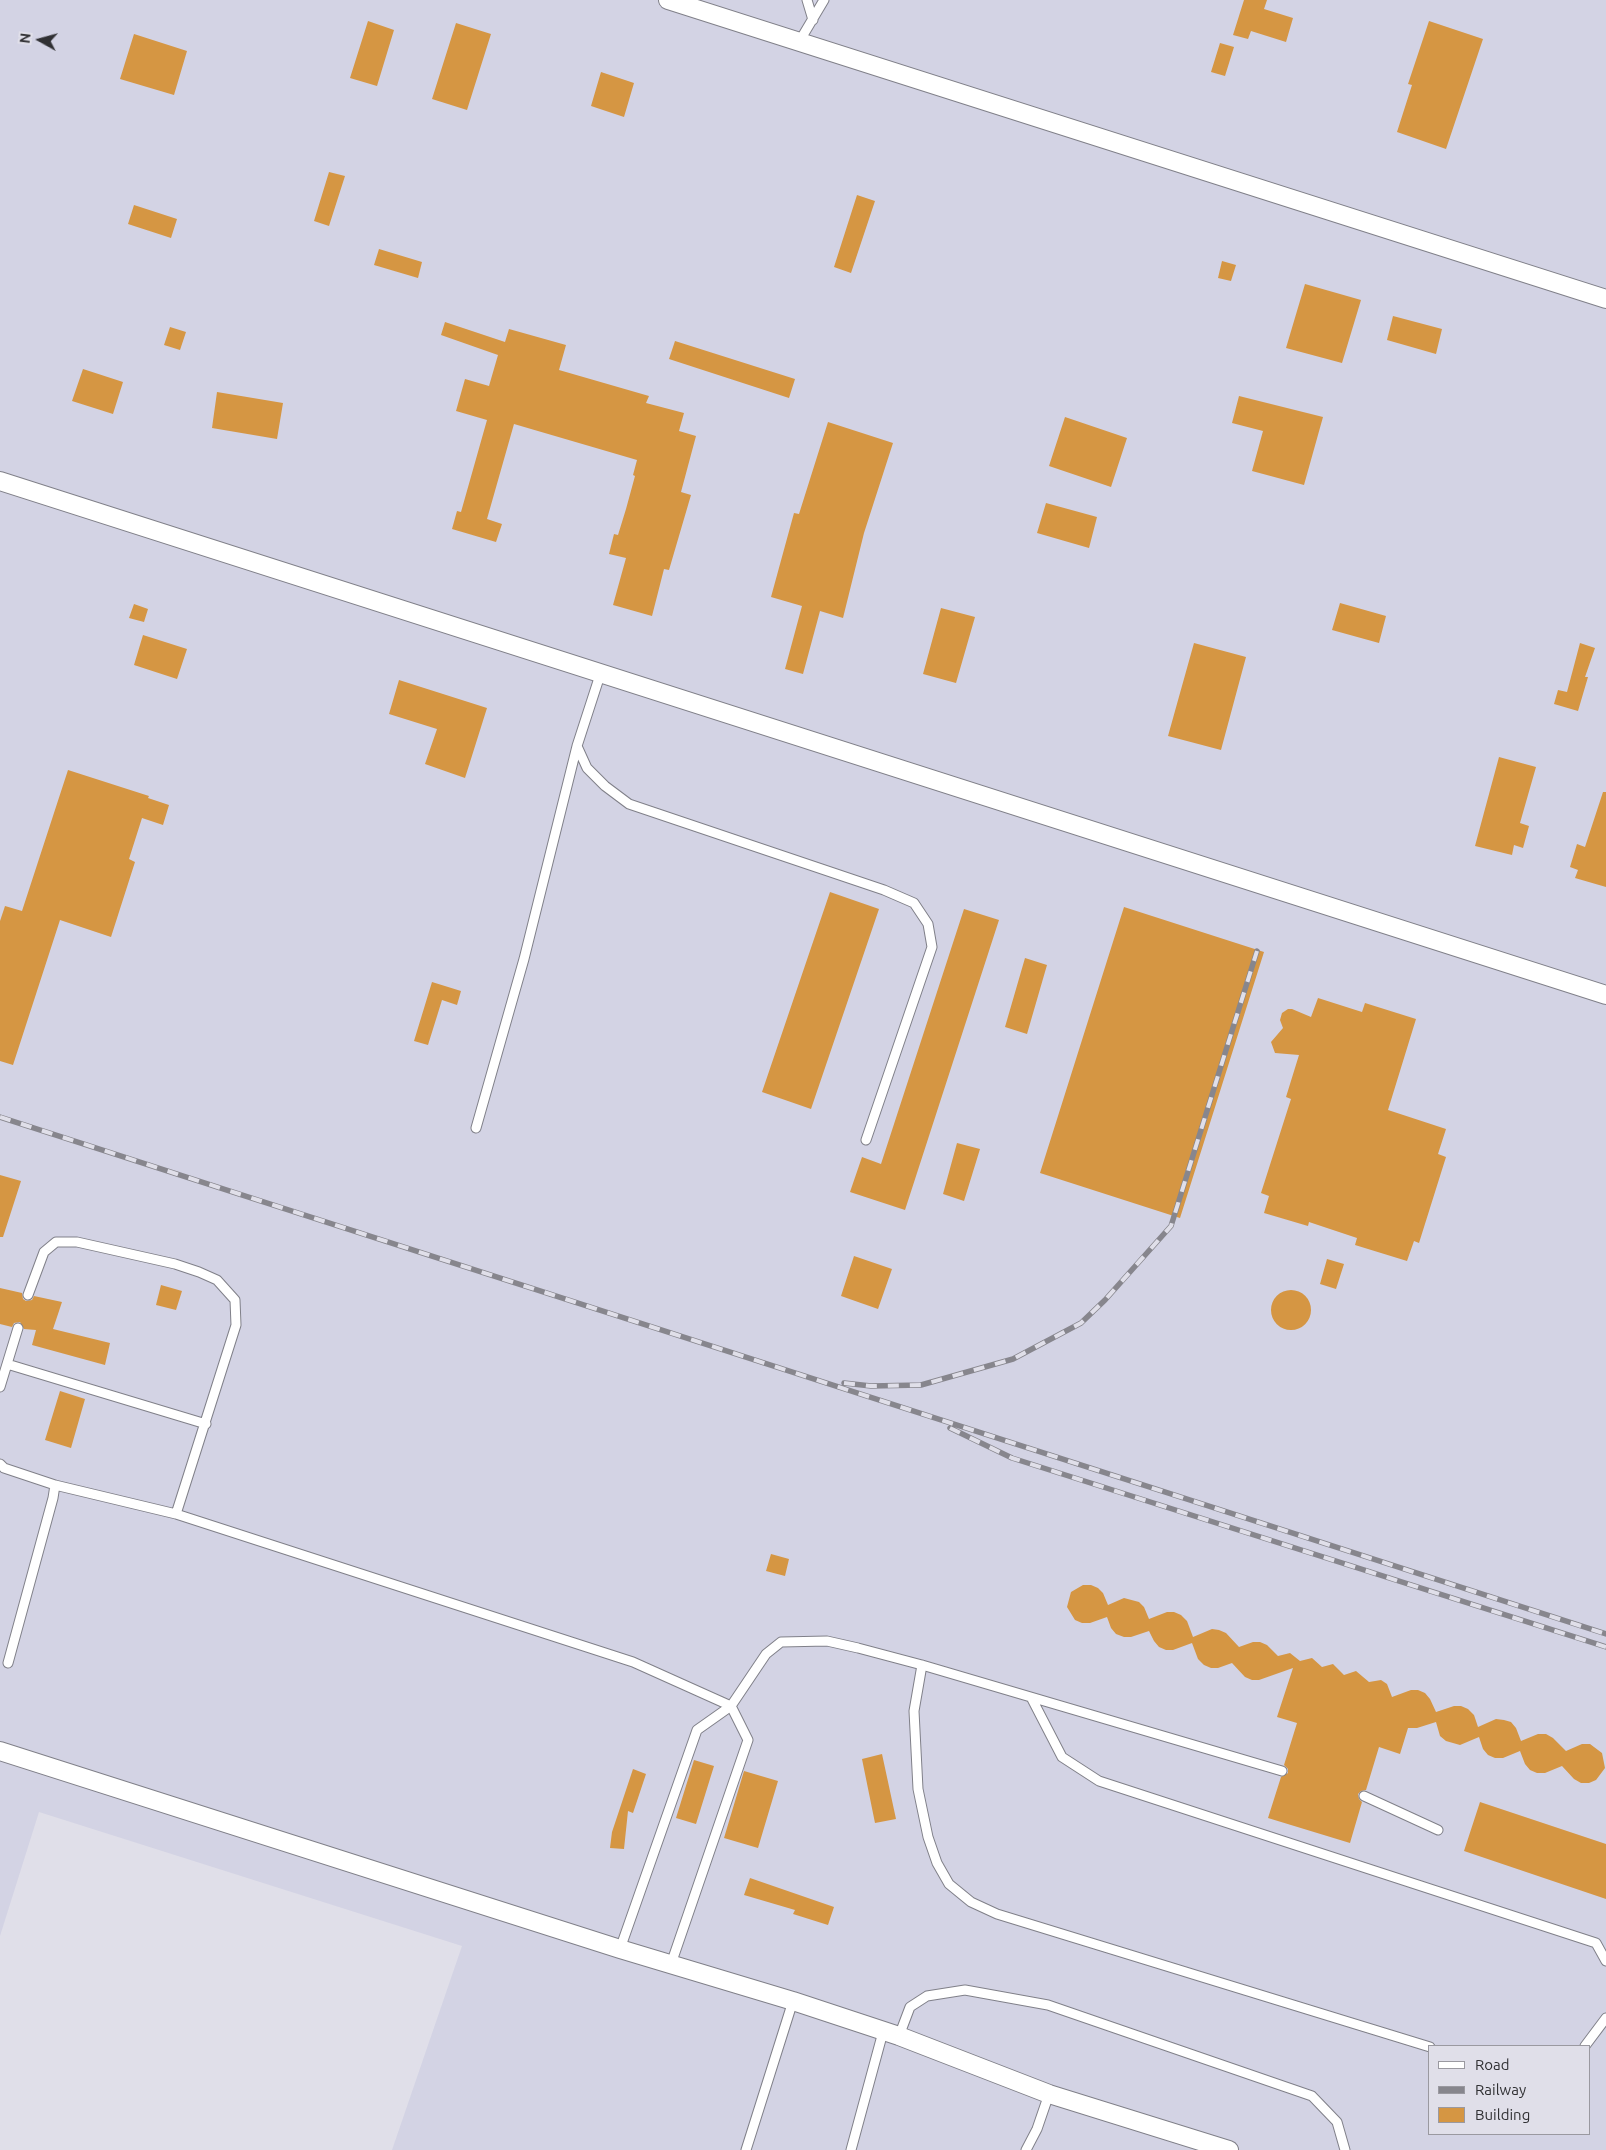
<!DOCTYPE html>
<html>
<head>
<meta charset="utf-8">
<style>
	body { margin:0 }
	#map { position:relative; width:1606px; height:2150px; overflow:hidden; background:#e0dfe9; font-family:Ubuntu,sans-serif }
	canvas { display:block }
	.legend { position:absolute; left:1428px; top:2045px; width:162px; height:90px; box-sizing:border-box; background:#e0dfe9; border:1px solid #9a99a0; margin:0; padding:6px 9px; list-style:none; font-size:15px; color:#303033 }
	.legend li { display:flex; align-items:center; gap:10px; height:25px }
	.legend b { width:25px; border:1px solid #9a99a0 }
	.north { position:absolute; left:15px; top:15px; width:50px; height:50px; -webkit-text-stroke:4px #e0dfe9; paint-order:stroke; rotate:277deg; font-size:14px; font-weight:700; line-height:20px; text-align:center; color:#303033 }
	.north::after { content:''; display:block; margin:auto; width:18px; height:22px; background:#303033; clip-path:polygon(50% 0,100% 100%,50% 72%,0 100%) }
</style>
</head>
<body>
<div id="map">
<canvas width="1606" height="2150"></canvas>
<ul class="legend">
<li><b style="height:6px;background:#fff"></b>Road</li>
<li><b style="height:6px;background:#87868d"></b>Railway</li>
<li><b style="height:14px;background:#d59643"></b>Building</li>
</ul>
<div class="north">N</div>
</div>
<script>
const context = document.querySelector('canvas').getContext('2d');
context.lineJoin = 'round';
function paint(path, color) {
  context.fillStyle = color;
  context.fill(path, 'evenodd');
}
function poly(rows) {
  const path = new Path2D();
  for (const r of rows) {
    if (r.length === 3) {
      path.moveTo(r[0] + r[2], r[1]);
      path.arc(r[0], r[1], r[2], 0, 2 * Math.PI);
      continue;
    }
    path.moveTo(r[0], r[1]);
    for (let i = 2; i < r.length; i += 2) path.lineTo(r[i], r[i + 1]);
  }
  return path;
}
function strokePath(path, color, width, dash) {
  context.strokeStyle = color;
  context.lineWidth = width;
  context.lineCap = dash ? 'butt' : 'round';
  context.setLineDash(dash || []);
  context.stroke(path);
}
const built = poly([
	[0,0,1606,0,1606,2150,392,2150,462,1946,39,1812,0,1936],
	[1430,2046,1590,2046,1590,2134,1430,2134]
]);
const building = poly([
	[1244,0,1267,0,1264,9,1293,18,1286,42,1251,31,1248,39,1233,35],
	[368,21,394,30,377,86,350,78],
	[1429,21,1483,39,1446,149,1397,132,1412,85,1408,84],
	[456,23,491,34,467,110,432,99],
	[134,34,187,51,174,95,120,79],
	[1220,43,1234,47,1225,76,1211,72],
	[601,72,634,83,624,117,591,106],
	[329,172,345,176,329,226,314,221],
	[857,195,875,201,851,273,834,267],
	[134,205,177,219,171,238,128,224],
	[379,249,422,262,418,278,374,265],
	[1222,261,1236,265,1231,281,1218,278],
	[1305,284,1361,300,1342,363,1286,348],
	[1393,316,1442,329,1436,354,1387,340],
	[445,322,505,342,509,329,566,345,559,370,649,396,646,403,684,413,679,431,696,436,681,492,691,495,669,570,664,569,652,616,613,605,626,558,609,554,614,534,618,535,626,509,635,476,633,475,637,460,514,424,487,519,502,524,496,542,452,529,457,511,461,512,487,420,456,411,465,379,489,386,498,355,441,335],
	[170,327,186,332,180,350,164,345],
	[675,341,795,379,789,398,669,359],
	[83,369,123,382,113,414,72,401],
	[217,392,283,403,277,439,212,428],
	[1239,396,1323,417,1304,485,1252,471,1263,431,1232,423],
	[1065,417,1127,438,1111,487,1049,466],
	[828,422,893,443,864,533,843,618,820,611,803,674,785,669,802,606,771,597,794,513,799,514],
	[1046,503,1097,517,1089,548,1037,533],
	[1340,603,1386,616,1379,643,1332,630],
	[134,604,148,609,144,622,129,618],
	[941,608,975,617,956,683,923,674],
	[143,635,187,649,177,679,134,665],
	[1194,643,1246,657,1221,750,1168,736],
	[1580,643,1595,648,1585,677,1588,677,1578,711,1554,704,1558,690,1567,692],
	[399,680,487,708,465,778,425,764,437,729,389,714],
	[1499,757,1536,767,1520,823,1529,826,1523,848,1514,845,1512,855,1475,846],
	[68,770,149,796,148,798,169,805,163,825,142,818,129,859,135,862,111,937,60,920,13,1065,0,1061,0,921,5,906,22,911],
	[1603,792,1606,792,1606,887,1575,878,1578,870,1570,867,1577,844,1585,847],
	[830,892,879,909,811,1109,762,1092],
	[1124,907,1264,952,1180,1218,1040,1173],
	[964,909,999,920,905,1210,850,1192,862,1157,881,1164],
	[1025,958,1047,965,1027,1034,1005,1027],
	[432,982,461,991,457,1005,442,1000,428,1045,414,1041],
	[1318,998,1362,1012,1365,1003,1416,1019,1388,1110,1446,1129,1438,1154,1446,1157,1419,1243,1414,1241,1407,1261,1355,1245,1357,1238,1309,1222,1308,1226,1264,1213,1269,1196,1261,1193,1291,1099,1286,1097,1299,1055,1275,1053,1271,1042,1283,1028,1280,1020,1282,1013,1288,1009,1292,1009,1311,1017],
	[957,1143,980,1149,964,1201,943,1194],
	[0,1175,21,1181,3,1237,0,1237],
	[854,1256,892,1269,878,1309,841,1296],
	[1327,1259,1344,1264,1336,1289,1320,1284],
	[161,1285,182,1291,176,1310,156,1305],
	[0,1288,22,1293,23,1299,26,1301,32,1300,34,1296,62,1302,53,1329,110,1343,105,1365,32,1345,36,1330,24,1329,20,1322,14,1323,12,1327,0,1324],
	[1291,1310,20],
	[60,1391,85,1399,71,1448,45,1440],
	[771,1554,789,1559,785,1576,766,1571],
	[1083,1585,1091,1585,1098,1588,1103,1593,1108,1605,1124,1598,1139,1602,1144,1607,1149,1619,1167,1612,1174,1612,1181,1615,1187,1621,1193,1637,1212,1629,1219,1630,1226,1633,1239,1647,1253,1642,1260,1642,1267,1645,1278,1656,1290,1653,1300,1661,1312,1658,1322,1667,1333,1664,1344,1675,1356,1671,1369,1682,1381,1680,1387,1684,1392,1697,1411,1690,1418,1690,1425,1693,1430,1699,1436,1712,1454,1706,1461,1706,1468,1709,1474,1715,1478,1727,1496,1719,1504,1720,1511,1722,1516,1728,1521,1741,1538,1734,1546,1734,1553,1738,1566,1751,1582,1744,1590,1744,1602,1753,1605,1768,1596,1780,1589,1783,1581,1783,1574,1779,1562,1766,1545,1773,1537,1773,1530,1770,1525,1764,1520,1751,1503,1758,1495,1758,1488,1755,1483,1749,1479,1737,1460,1745,1446,1741,1440,1736,1436,1722,1417,1728,1408,1728,1400,1754,1379,1747,1366,1790,1361,1791,1358,1794,1359,1799,1362,1802,1350,1843,1268,1818,1281,1777,1288,1773,1288,1769,1284,1765,1297,1723,1277,1717,1293,1668,1259,1680,1252,1680,1245,1677,1232,1663,1218,1668,1211,1668,1204,1665,1198,1659,1192,1643,1173,1650,1166,1650,1159,1647,1154,1641,1149,1631,1131,1637,1124,1637,1116,1634,1111,1628,1107,1617,1090,1623,1082,1623,1075,1620,1067,1607,1071,1592],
	[882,1754,896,1819,875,1823,862,1759],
	[694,1760,714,1766,696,1824,676,1818],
	[633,1769,646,1774,633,1813,628,1811,624,1849,610,1848,612,1832],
	[744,1771,778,1781,758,1848,724,1838],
	[1480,1802,1606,1844,1606,1899,1464,1851],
	[750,1878,834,1907,828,1925,793,1914,795,1910,744,1895]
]);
const lane = poly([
	[807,0,813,20],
	[799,42,824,0],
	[577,746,587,768,605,786,629,804,884,890,914,903,928,924,932,947,866,1140],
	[476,1128,524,959,577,746,601,672],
	[28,1295,44,1252,56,1242,77,1242,175,1264,199,1272,217,1280,235,1300,236,1325,176,1514],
	[7,1364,206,1424],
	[0,1387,18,1328],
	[0,1464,4,1468,55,1485],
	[8,1663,53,1498,55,1485,176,1514,633,1662,731,1706,748,1740,671,1964],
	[922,1665,914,1711,918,1789,928,1837,937,1863,949,1884,971,1902,997,1914,1430,2047],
	[1032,1699,1062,1757,1099,1781,1596,1943,1606,1961],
	[1364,1796,1438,1830],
	[620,1949,697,1730,731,1706,766,1654,781,1642,827,1641,858,1648,922,1665,1282,1771],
	[899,2036,910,2007,927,1996,965,1990,1048,2005,1312,2096,1337,2122,1345,2150],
	[1585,2046,1606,2018],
	[746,2150,793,2001],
	[851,2150,883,2032],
	[1026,2150,1037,2129,1049,2094]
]);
const street = poly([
	[668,0,1606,299],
	[0,481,1606,995],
	[0,1751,620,1949,793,2001,899,2036,1049,2094,1229,2150]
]);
const rail = poly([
	[0,1117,1606,1634],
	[844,1383,871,1386,921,1385,1013,1359,1081,1323,1105,1300,1171,1226,1257,951],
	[950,1428,1012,1458,1606,1647]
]);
paint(built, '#d3d3e4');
paint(building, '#d59643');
strokePath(lane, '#808089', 11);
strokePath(street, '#808089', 20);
strokePath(lane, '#fff', 9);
strokePath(street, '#fff', 18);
strokePath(rail, '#87868d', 5.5);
strokePath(rail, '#e0dfe9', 4, [11]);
</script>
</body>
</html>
